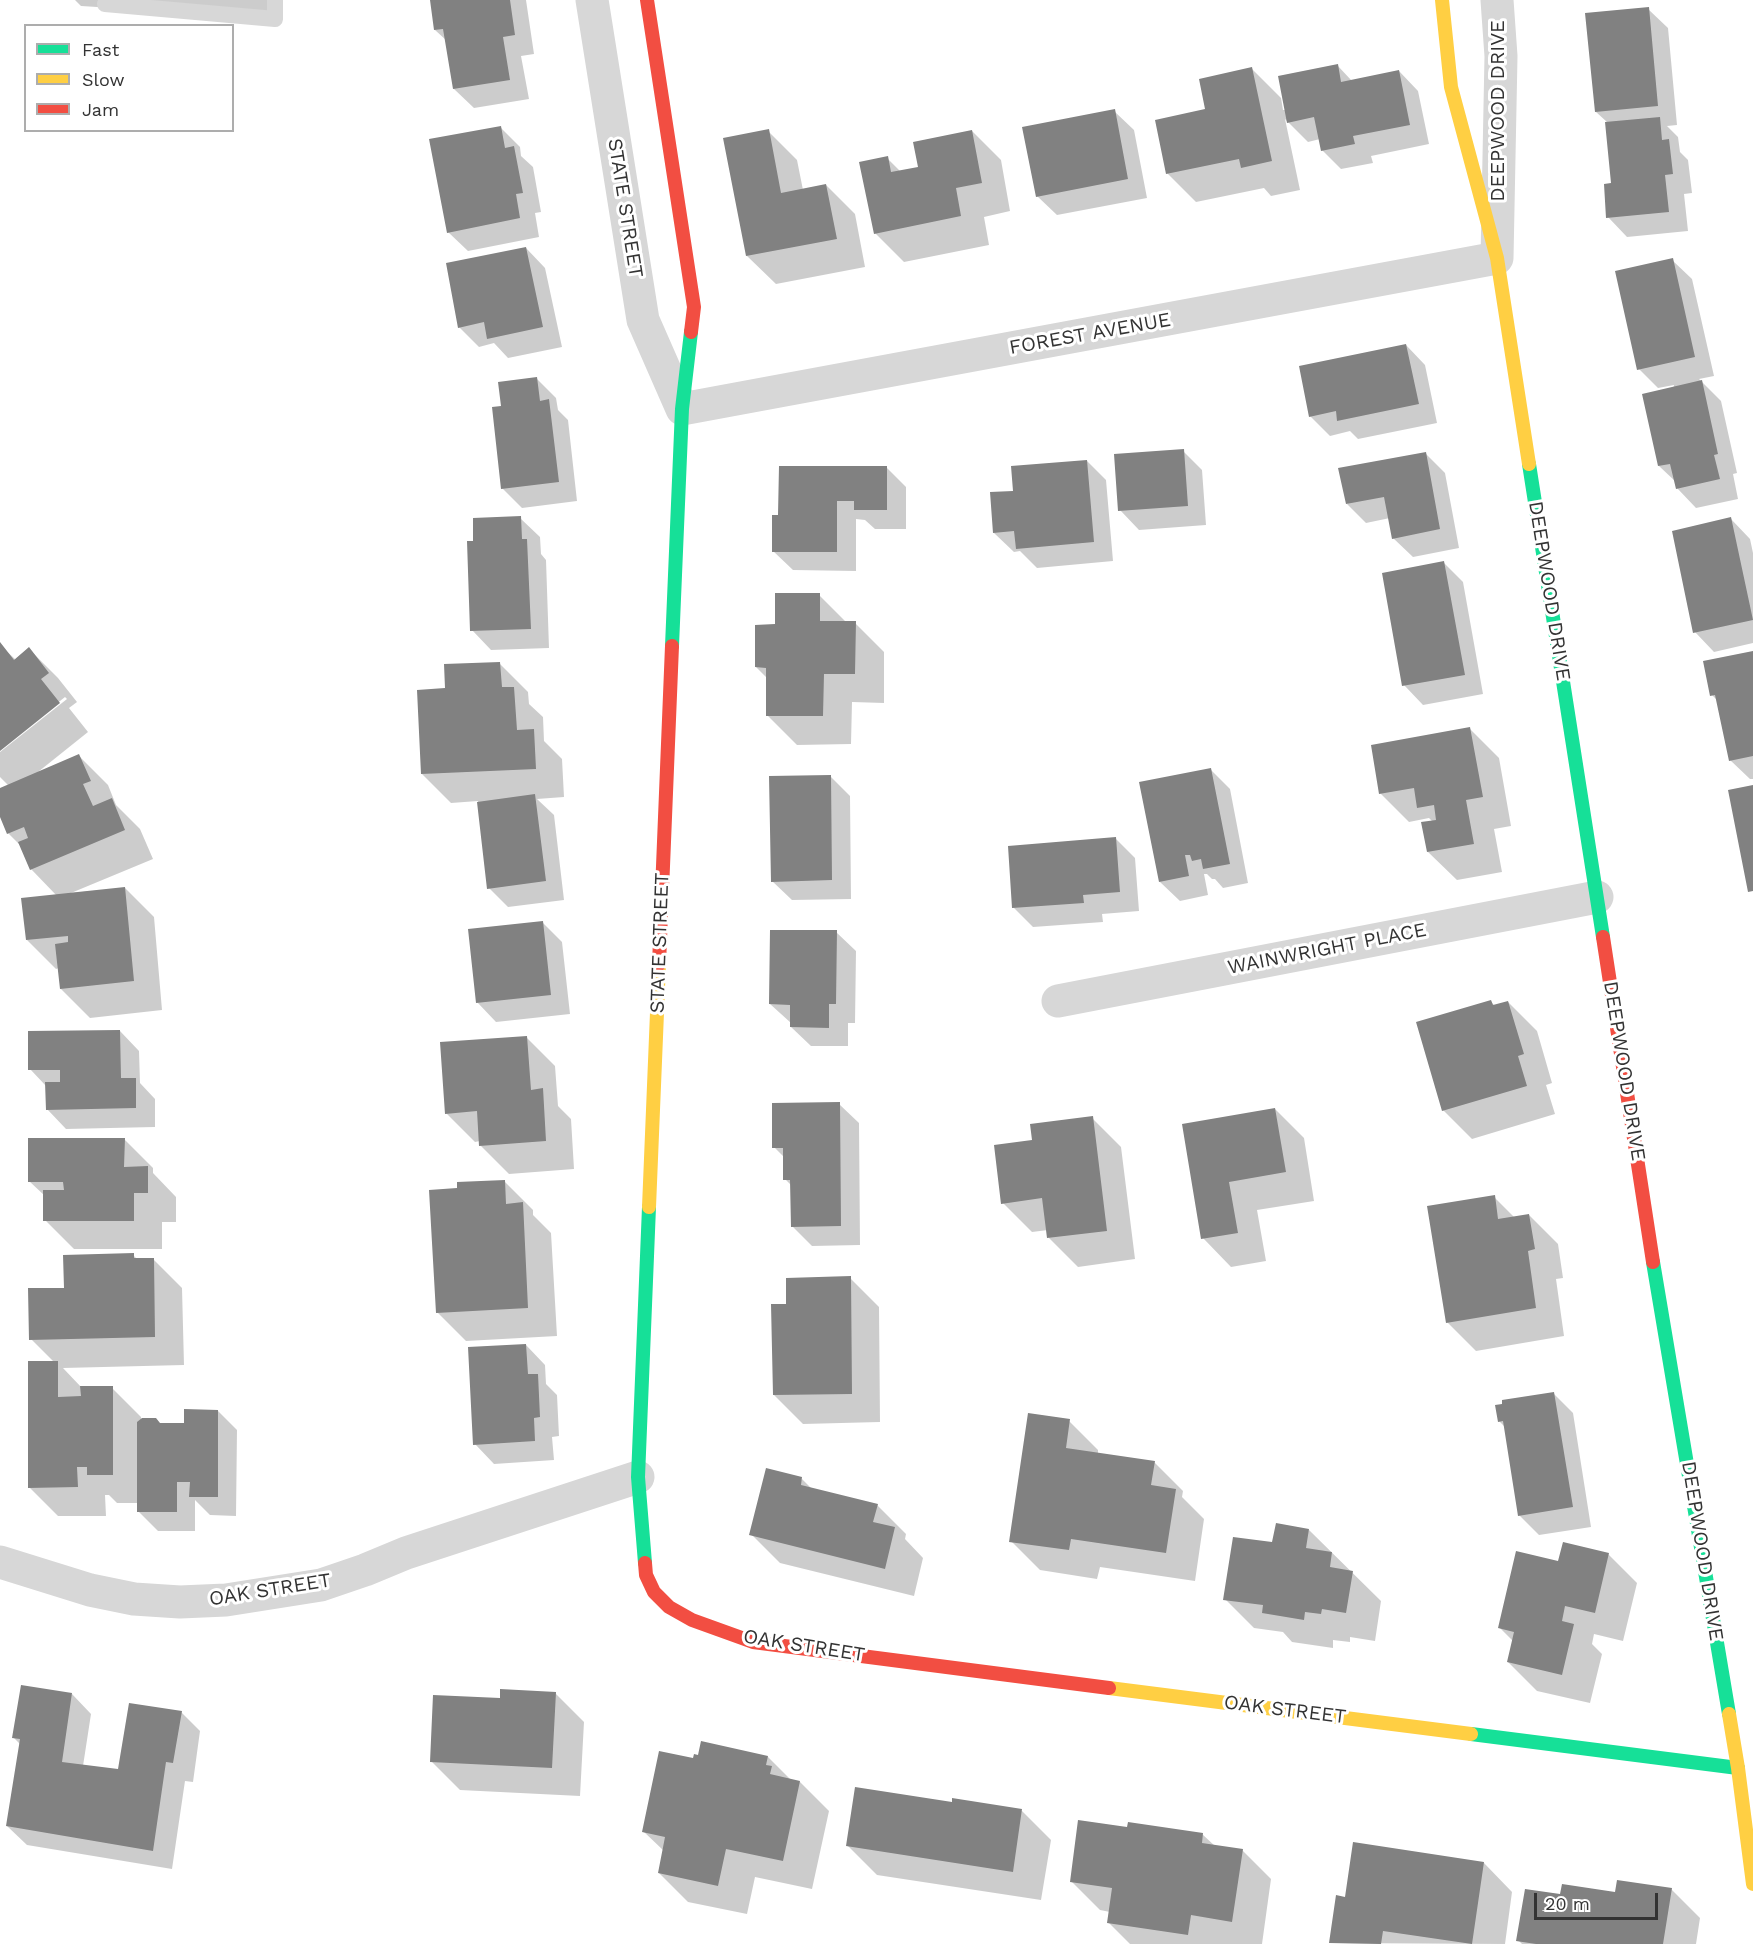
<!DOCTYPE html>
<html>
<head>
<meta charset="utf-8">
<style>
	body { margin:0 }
	#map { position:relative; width:1753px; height:1944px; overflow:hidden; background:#fff; font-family:"Work Sans",sans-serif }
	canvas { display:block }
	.legend { position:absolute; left:24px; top:24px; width:210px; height:108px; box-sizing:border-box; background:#fff; border:2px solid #adadad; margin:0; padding:8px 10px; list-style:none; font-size:18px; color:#333 }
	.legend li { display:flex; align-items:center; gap:12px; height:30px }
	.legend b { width:30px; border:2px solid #adadad }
	.scale { position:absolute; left:1534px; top:1893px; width:124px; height:27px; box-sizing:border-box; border:3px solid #333; border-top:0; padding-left:8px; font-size:18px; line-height:21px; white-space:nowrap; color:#333; -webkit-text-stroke:4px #fff; paint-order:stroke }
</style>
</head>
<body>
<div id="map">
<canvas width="1753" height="1944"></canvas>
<ul class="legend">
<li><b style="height:8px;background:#16e098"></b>Fast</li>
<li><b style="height:8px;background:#ffcf43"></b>Slow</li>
<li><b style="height:8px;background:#f24e42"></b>Jam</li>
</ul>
<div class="scale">20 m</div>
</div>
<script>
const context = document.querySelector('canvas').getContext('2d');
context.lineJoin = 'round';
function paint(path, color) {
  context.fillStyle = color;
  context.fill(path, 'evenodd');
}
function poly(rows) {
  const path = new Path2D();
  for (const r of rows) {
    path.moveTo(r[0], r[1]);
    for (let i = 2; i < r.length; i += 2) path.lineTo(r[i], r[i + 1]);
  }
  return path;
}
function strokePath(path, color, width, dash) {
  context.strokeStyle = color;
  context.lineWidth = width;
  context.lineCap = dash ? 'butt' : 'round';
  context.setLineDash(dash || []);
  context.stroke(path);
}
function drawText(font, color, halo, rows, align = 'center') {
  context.font = font + ' "Work Sans",sans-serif';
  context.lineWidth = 6;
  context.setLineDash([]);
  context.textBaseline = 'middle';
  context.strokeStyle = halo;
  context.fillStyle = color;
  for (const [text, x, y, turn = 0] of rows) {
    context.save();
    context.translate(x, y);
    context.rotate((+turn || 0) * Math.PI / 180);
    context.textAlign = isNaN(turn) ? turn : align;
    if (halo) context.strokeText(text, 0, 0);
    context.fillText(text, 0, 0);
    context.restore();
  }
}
const shadow = poly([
	[75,0,274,0,273,18,81,6],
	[431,0,526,0,534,54,521,56,529,99,474,108,454,89,447,41,435,30],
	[1648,9,1668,28,1677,125,1667,126,1678,137,1680,152,1688,160,1692,193,1684,194,1688,231,1627,237,1608,217,1612,185,1607,122,1596,112],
	[1337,65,1352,81,1399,71,1418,91,1429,144,1371,156,1373,163,1341,169,1322,150,1320,139,1308,142,1285,119,1300,190,1271,196,1264,188,1196,202,1167,173,1207,110,1252,69,1281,98,1283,110,1286,110],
	[1114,111,1134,130,1147,198,1057,215,1037,196],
	[500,127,520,147,521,156,533,167,541,212,535,213,539,237,468,251,448,232],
	[768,131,797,160,803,190,826,185,855,214,865,267,776,284,747,256],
	[972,131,1001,160,1010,211,984,217,989,245,904,262,875,233,887,158,901,172,920,168],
	[526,248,545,268,562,347,508,358,494,343,479,347,459,327],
	[1672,260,1692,279,1714,376,1699,379,1721,401,1737,473,1733,474,1738,499,1696,508,1677,488,1676,482,1659,466,1674,385,1658,388,1639,369],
	[1406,345,1425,365,1437,423,1358,439,1350,431,1330,436,1310,416],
	[537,379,556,398,558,410,568,420,577,501,522,508,502,488,503,407],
	[1183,451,1202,470,1206,525,1139,530,1120,510],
	[1425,453,1445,473,1459,548,1413,557,1393,538,1390,518,1366,523,1347,504],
	[1087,461,1106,480,1113,561,1037,568,1020,551,1014,552,994,533,1015,492],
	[886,467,906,487,906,529,875,529,865,520,856,519,856,571,793,570,773,551,780,517],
	[520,518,540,537,541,554,546,560,549,648,491,650,472,630,475,542],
	[1731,519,1750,539,1753,553,1753,643,1714,652,1695,632],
	[1444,563,1463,582,1483,694,1423,705,1404,685],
	[819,595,847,623,855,623,884,652,884,703,852,702,851,744,797,745,768,716,768,679,756,667,776,626],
	[0,645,16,660,29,649,58,678,77,702,69,708,88,732,38,772,79,756,108,785,116,805,140,829,153,859,71,893,125,888,154,917,162,1010,90,1018,61,989,59,968,56,969,27,940,57,896,31,869,22,847,8,833,0,814,0,789,9,786,0,777,0,752,67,699,65,697,0,749],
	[1753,652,1753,779,1750,779,1730,760,1718,701,1712,695],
	[500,664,528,692,529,704,543,717,544,741,562,759,564,797,537,799,554,815,564,900,508,907,489,888,478,801,451,803,422,774,447,690],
	[1470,729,1499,758,1511,826,1494,829,1502,872,1457,880,1428,852,1433,822,1429,818,1409,822,1380,793],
	[1210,769,1230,789,1248,883,1223,888,1215,879,1212,879,1207,874,1204,874,1208,895,1180,901,1160,882],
	[830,776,850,796,851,899,792,900,772,881],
	[1115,838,1135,858,1139,911,1102,914,1103,922,1033,927,1013,907],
	[542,922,562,942,570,1014,496,1022,477,1002],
	[836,932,856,951,855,1023,848,1023,848,1046,811,1046,791,1027,791,1023,770,1004],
	[1490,1001,1495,1006,1508,1002,1537,1031,1552,1083,1546,1085,1555,1114,1472,1139,1443,1110],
	[120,1031,139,1051,140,1083,155,1099,155,1127,66,1129,47,1109,46,1086,30,1069],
	[526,1037,555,1066,558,1106,571,1119,574,1169,509,1174,480,1145,480,1141,475,1142,446,1113],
	[839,1104,859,1123,860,1245,812,1246,792,1226,792,1186,785,1179,785,1158,774,1147],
	[1275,1109,1304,1138,1314,1201,1257,1210,1266,1261,1231,1267,1203,1238,1184,1125],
	[1092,1118,1121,1147,1135,1259,1078,1267,1049,1238,1048,1230,1032,1232,1003,1203,1034,1141],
	[124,1139,153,1168,153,1173,176,1197,176,1222,162,1222,162,1249,74,1249,45,1220,45,1196,29,1181],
	[504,1181,533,1210,533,1215,551,1233,557,1336,466,1341,437,1312,458,1190],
	[1494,1197,1515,1218,1529,1215,1558,1244,1563,1278,1556,1279,1564,1336,1476,1351,1447,1322],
	[133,1255,138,1260,153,1259,182,1288,184,1365,63,1368,82,1388,112,1388,141,1417,141,1419,161,1424,186,1424,218,1411,237,1430,236,1516,210,1515,195,1500,195,1531,158,1531,138,1511,138,1503,117,1503,109,1495,105,1495,106,1516,58,1516,29,1487,54,1362,31,1339,66,1289],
	[850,1278,879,1307,880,1422,803,1424,774,1395,788,1305],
	[526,1345,545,1365,546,1384,557,1395,559,1436,552,1437,554,1460,494,1464,475,1444],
	[1553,1393,1573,1413,1591,1527,1539,1535,1519,1515,1506,1428,1499,1421],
	[1069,1421,1098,1450,1098,1454,1154,1462,1183,1491,1182,1497,1204,1519,1195,1581,1100,1567,1097,1579,1040,1570,1011,1541],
	[802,1479,812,1489,877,1505,906,1534,905,1539,923,1558,914,1596,780,1563,751,1534],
	[1309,1530,1381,1601,1375,1641,1350,1637,1350,1642,1333,1640,1333,1648,1292,1642,1283,1632,1254,1628,1225,1599,1273,1544],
	[1608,1554,1637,1583,1623,1641,1594,1634,1592,1644,1602,1654,1590,1703,1537,1691,1508,1662,1513,1641,1500,1628,1559,1563],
	[555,1693,584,1722,580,1796,460,1790,431,1761,501,1700],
	[72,1694,91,1714,83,1766,120,1771,181,1712,200,1731,193,1782,185,1781,172,1869,27,1845,7,1826,20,1744,14,1738],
	[768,1757,791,1780,800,1782,829,1811,812,1889,755,1877,747,1914,688,1902,659,1873,664,1851,643,1831,694,1760],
	[953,1803,1022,1811,1051,1840,1041,1900,877,1875,848,1846],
	[1128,1829,1202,1834,1215,1846,1242,1850,1271,1879,1262,1944,1130,1944,1108,1922,1110,1912,1100,1910,1071,1881],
	[1484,1863,1512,1892,1505,1944,1330,1943,1346,1898],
	[1671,1889,1700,1918,1696,1944,1522,1944,1518,1940,1562,1896,1616,1894]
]);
const building = poly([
	[430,0,510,0,515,35,503,37,510,80,453,89,443,29,434,30],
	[1649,7,1658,106,1595,112,1585,13],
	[1338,64,1341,82,1399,70,1410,125,1353,136,1355,144,1321,151,1314,117,1287,123,1278,76],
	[1252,67,1272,161,1241,168,1239,159,1166,174,1155,120,1205,109,1199,79],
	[1115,109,1128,179,1036,197,1022,127],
	[1660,117,1662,140,1669,139,1673,174,1665,175,1669,212,1606,218,1604,184,1611,183,1605,122],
	[501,126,505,148,514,146,523,193,516,194,520,218,447,233,429,139],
	[769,129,781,193,826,184,837,239,746,256,723,138],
	[972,130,982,183,956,188,961,216,874,234,859,162,888,156,891,172,918,167,913,142],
	[526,247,543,327,487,339,484,322,458,328,446,263],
	[1673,258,1695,357,1637,370,1615,271],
	[1406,344,1419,404,1337,421,1336,411,1309,417,1299,366],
	[537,377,540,401,549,399,559,482,501,489,492,407,501,406,498,382],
	[1702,380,1718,454,1714,455,1720,479,1676,489,1670,464,1658,466,1642,394],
	[1184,449,1188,506,1118,511,1114,454],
	[1426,452,1440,529,1392,539,1384,497,1346,504,1338,468],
	[1087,460,1094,542,1016,549,1014,531,993,533,990,492,1013,491,1011,466],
	[779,466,887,466,887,510,854,510,854,501,837,501,837,552,772,552,772,515,778,515],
	[521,516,522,539,527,539,531,629,470,631,467,541,473,541,473,518],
	[1731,517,1753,620,1693,633,1672,531],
	[1444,561,1465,675,1402,686,1382,573],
	[775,593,820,593,820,621,856,621,855,674,824,674,823,716,766,716,766,668,755,667,755,625,775,624],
	[0,642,14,660,29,647,49,673,41,679,60,703,0,751],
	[1753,651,1753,756,1729,761,1715,695,1710,696,1703,661],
	[500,662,502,687,514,687,517,730,534,729,536,769,421,774,417,690,445,688,444,664],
	[1470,727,1483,797,1466,800,1474,844,1427,852,1421,822,1436,820,1434,805,1417,808,1414,788,1379,794,1371,745],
	[79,754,91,781,83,784,93,806,112,798,125,830,30,870,18,842,28,838,24,827,7,834,0,817,0,788],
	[1211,768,1230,864,1203,869,1201,859,1192,861,1190,855,1185,855,1189,876,1159,882,1139,782],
	[831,775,832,880,771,882,769,776],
	[1753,785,1753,891,1748,892,1728,790],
	[535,794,546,881,487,889,477,802],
	[1116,837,1120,892,1083,895,1084,903,1012,908,1008,846],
	[125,887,134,981,60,989,55,944,68,942,68,936,26,940,21,898],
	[543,921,551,995,476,1003,468,929],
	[770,930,837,930,836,1004,829,1004,829,1028,790,1027,790,1005,769,1004],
	[1491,1000,1493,1005,1508,1001,1524,1054,1518,1056,1527,1086,1442,1111,1416,1022],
	[120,1030,121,1078,136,1078,136,1108,46,1110,45,1082,60,1082,60,1070,28,1070,28,1031],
	[527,1036,531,1090,543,1088,546,1141,479,1146,477,1111,445,1114,440,1042],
	[840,1102,841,1226,791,1227,790,1180,783,1180,783,1148,772,1148,772,1103],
	[1275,1108,1286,1172,1229,1182,1238,1233,1201,1239,1182,1124],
	[1093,1116,1107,1231,1047,1238,1042,1198,1001,1204,994,1145,1032,1140,1030,1124],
	[28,1138,125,1138,124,1167,148,1166,148,1193,134,1193,134,1221,43,1221,43,1190,64,1190,63,1182,28,1182],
	[505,1180,506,1204,523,1202,528,1308,436,1313,429,1190,457,1188,457,1182],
	[1495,1195,1498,1219,1529,1214,1535,1249,1528,1251,1536,1308,1446,1323,1427,1206],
	[134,1253,134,1258,154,1258,155,1337,29,1340,28,1288,64,1288,63,1255],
	[851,1276,852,1394,773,1395,771,1304,786,1304,786,1278],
	[526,1344,528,1374,538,1374,540,1417,534,1418,535,1441,473,1445,468,1347],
	[28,1361,58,1361,58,1397,81,1396,80,1386,113,1386,113,1475,87,1475,87,1467,77,1467,78,1487,28,1488],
	[1554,1392,1573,1507,1518,1516,1503,1421,1498,1422,1495,1405,1502,1404,1502,1400],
	[184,1409,218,1410,218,1497,189,1497,190,1482,177,1482,177,1512,137,1512,137,1422,142,1418,156,1418,160,1423,184,1423],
	[1028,1413,1070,1419,1066,1448,1155,1461,1151,1485,1176,1489,1166,1553,1071,1539,1069,1550,1009,1542],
	[766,1468,802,1477,801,1485,878,1504,873,1522,895,1527,885,1569,749,1535],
	[1276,1523,1309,1529,1306,1548,1332,1552,1330,1567,1353,1571,1346,1613,1322,1609,1321,1614,1305,1612,1304,1620,1262,1613,1263,1605,1223,1600,1233,1537,1272,1542],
	[1563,1542,1609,1553,1595,1613,1565,1606,1562,1621,1574,1624,1562,1675,1507,1662,1514,1632,1498,1628,1516,1551,1558,1561],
	[21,1685,72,1693,62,1762,118,1769,129,1703,182,1711,173,1763,166,1762,153,1851,6,1826,20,1739,12,1738],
	[500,1689,556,1692,552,1768,430,1762,433,1695,500,1698],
	[701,1741,768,1756,766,1765,772,1766,770,1774,800,1781,783,1861,726,1849,718,1886,658,1873,665,1837,642,1832,659,1751,693,1758,694,1754,698,1755],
	[855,1787,952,1802,952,1798,1022,1809,1013,1872,846,1846],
	[1078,1820,1127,1827,1128,1822,1203,1833,1202,1843,1243,1849,1232,1922,1191,1915,1188,1935,1107,1923,1112,1888,1070,1882],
	[1353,1842,1484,1862,1472,1944,1383,1931,1381,1944,1329,1943,1336,1895,1345,1897],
	[1617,1880,1672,1888,1663,1944,1536,1944,1516,1941,1525,1889,1560,1894,1562,1884,1615,1892]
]);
const lane = poly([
	[105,4,275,19,275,0]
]);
const street = poly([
	[592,0,643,320,682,409,1497,258,1501,56,1497,0],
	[1058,1001,1597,897],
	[0,1562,90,1590,134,1599,180,1602,226,1600,321,1585,365,1570,406,1553,638,1477]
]);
const fast = poly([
	[1529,464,1603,937],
	[672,646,682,409,691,332],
	[1653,1262,1729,1714],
	[645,1563,638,1477,649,1207],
	[1471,1734,1738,1768]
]);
const slow = poly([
	[1442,0,1451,87,1497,258,1529,464],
	[649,1207,659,964],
	[1109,1688,1471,1734],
	[1729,1714,1738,1768,1753,1884]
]);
const jam = poly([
	[647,0,694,307,691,332],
	[1603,937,1653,1262],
	[659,964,672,646],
	[645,1563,646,1575,654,1592,669,1607,692,1620,753,1642,1109,1688]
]);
const streetNames = [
	["DEEPWOOD DRIVE",1498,111,-90],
	["STATE STREET",625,208,81],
	["FOREST AVENUE",1090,334,-10],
	["DEEPWOOD DRIVE",1549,591,81],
	["STATE STREET",660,943,-88],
	["WAINWRIGHT PLACE",1327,949,-11],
	["DEEPWOOD DRIVE",1624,1071,81],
	["DEEPWOOD DRIVE",1702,1551,81],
	["OAK STREET",270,1590,-9],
	["OAK STREET",804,1646,9],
	["OAK STREET",1285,1710,7]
];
paint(shadow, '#0003');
paint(building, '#818181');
strokePath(lane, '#d7d7d7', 16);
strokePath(street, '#d7d7d7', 33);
strokePath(fast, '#16e098', 14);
strokePath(slow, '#ffcf43', 14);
strokePath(jam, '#f24e42', 14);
drawText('20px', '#333', '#fff', streetNames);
</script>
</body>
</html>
